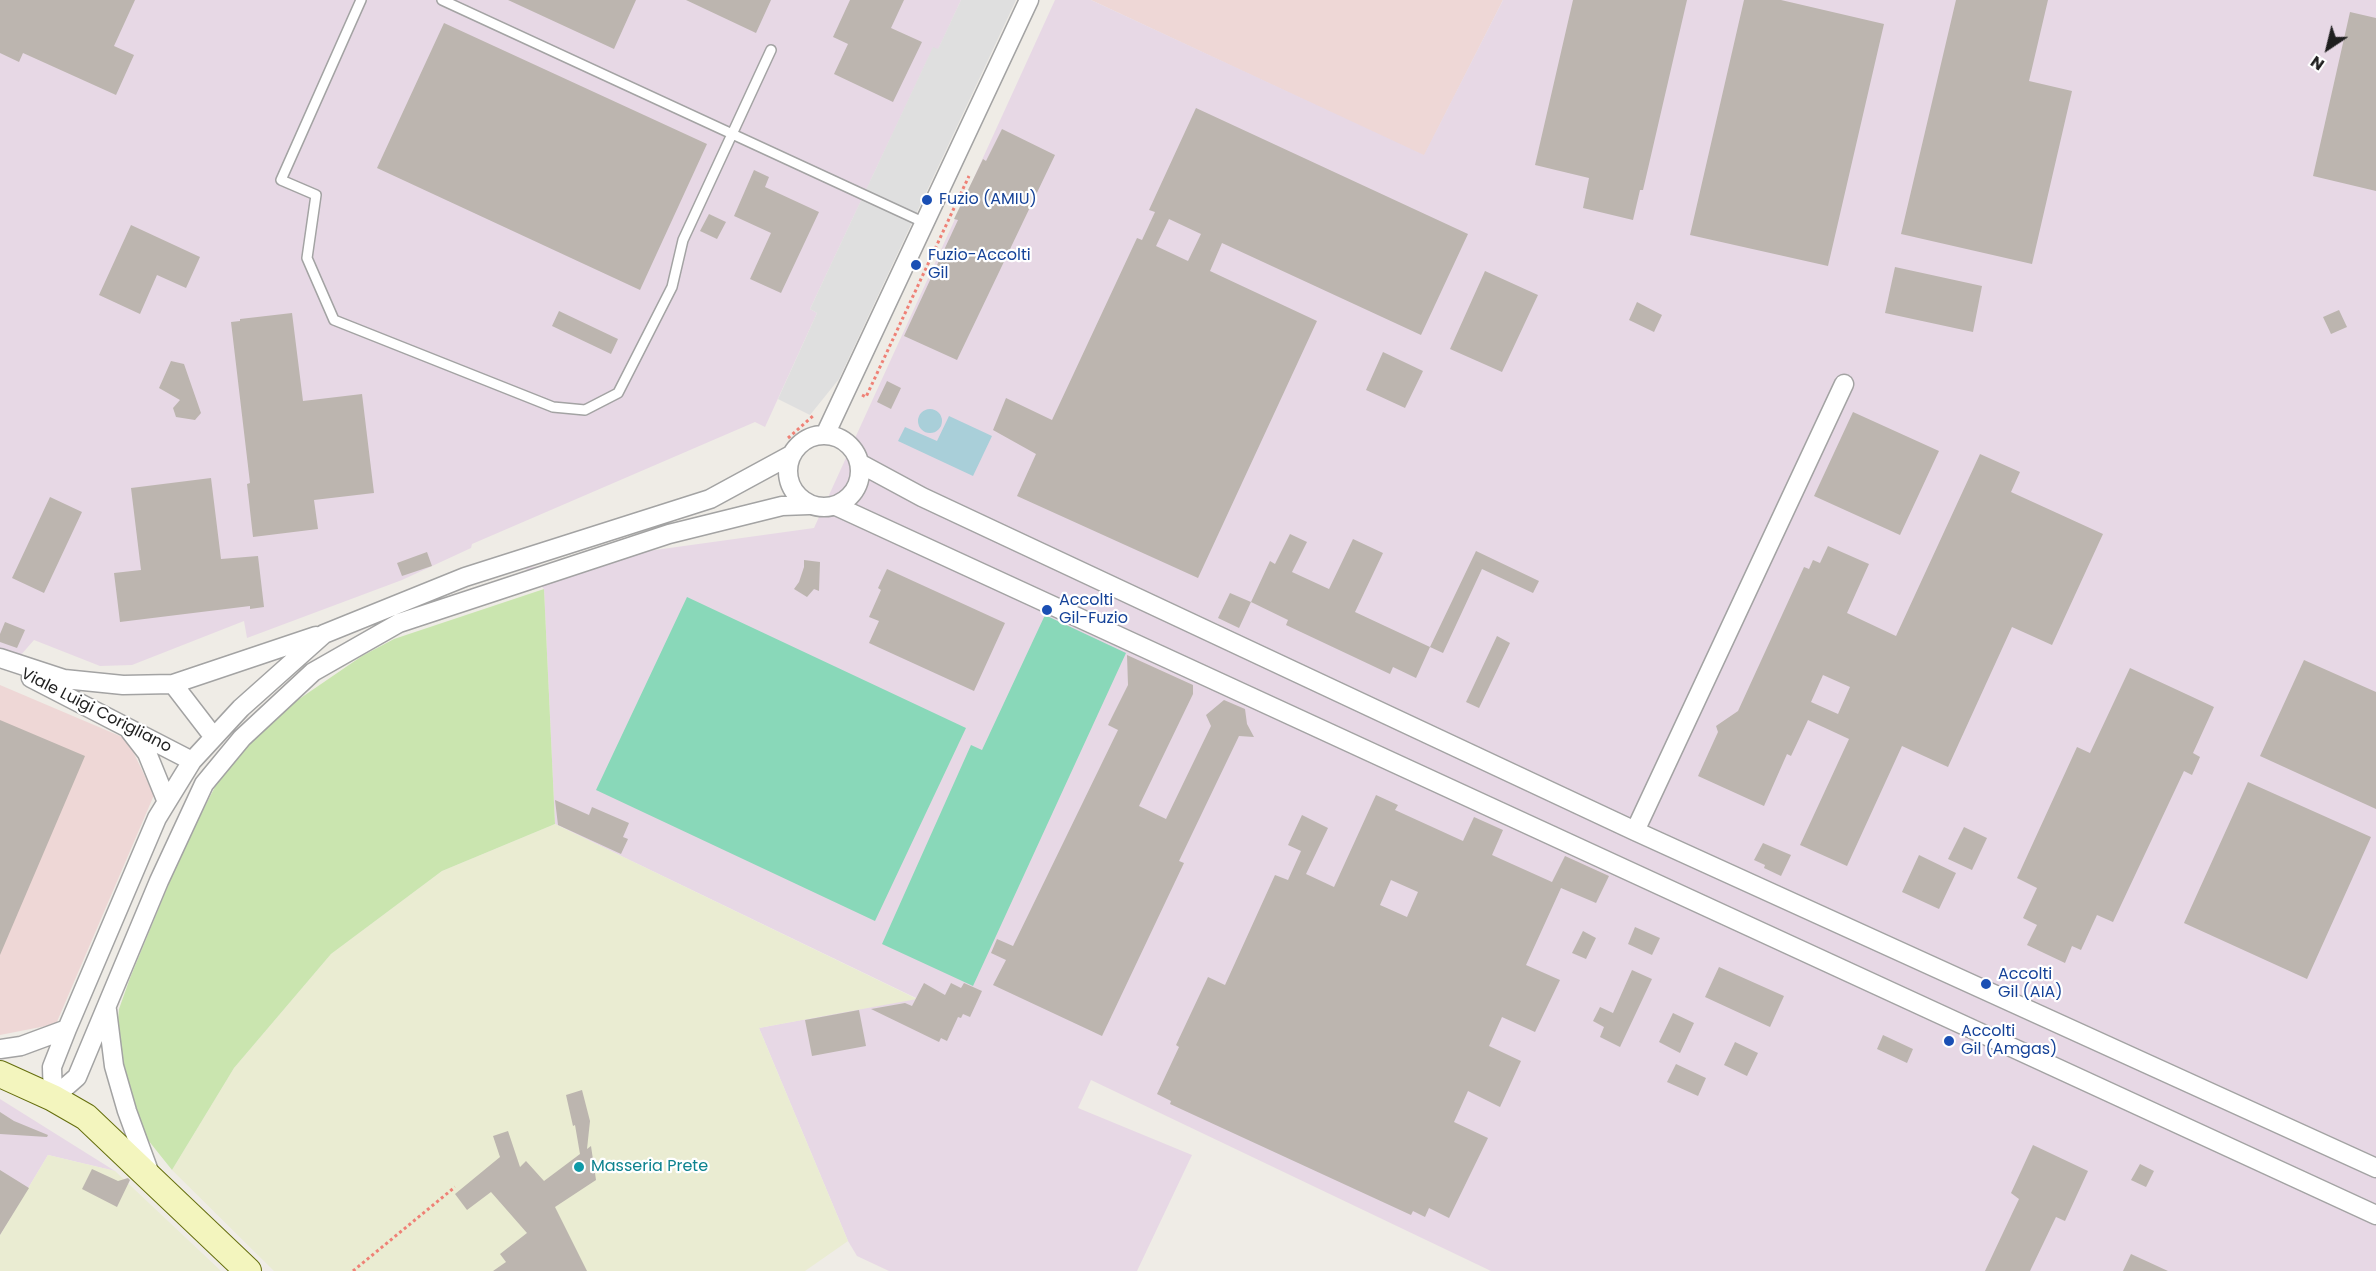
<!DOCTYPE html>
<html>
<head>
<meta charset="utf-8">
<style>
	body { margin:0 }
	#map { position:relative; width:2376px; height:1271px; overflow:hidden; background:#efece6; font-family:Poppins,sans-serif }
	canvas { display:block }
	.north { position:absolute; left:2298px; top:18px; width:60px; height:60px; -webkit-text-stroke:4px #fff; paint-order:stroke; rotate:215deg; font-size:16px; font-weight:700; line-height:24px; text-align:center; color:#1f1f1f }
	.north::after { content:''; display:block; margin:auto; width:21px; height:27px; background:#1f1f1f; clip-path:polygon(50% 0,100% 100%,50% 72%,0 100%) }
</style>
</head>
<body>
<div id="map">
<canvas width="2376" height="1271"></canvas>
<div class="north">N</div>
</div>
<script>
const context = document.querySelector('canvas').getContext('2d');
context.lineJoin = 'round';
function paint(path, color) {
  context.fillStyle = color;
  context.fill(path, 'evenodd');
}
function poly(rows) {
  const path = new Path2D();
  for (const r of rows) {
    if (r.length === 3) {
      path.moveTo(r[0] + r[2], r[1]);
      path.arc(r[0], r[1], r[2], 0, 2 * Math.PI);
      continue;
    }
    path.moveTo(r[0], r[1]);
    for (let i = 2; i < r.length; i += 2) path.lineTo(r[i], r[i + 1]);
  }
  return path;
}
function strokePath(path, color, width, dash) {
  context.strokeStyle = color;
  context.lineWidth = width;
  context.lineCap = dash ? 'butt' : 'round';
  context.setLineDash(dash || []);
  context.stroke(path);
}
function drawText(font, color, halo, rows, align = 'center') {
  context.font = font + ' Poppins,sans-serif';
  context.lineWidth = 4.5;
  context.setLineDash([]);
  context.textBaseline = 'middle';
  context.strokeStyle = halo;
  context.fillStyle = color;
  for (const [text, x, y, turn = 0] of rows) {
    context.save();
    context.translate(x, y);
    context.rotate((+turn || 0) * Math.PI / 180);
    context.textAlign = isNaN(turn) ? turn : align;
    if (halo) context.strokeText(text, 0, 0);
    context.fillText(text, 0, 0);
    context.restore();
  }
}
const commercial = poly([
	[1091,0,1503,0,1424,156],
	[0,685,127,739,154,795,56,1024,0,1035]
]);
const industrial = poly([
	[0,0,961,0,938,50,933,48,810,309,817,313,765,427,755,422,472,544,471,548,402,580,247,638,244,621,132,665,100,666,34,640,20,656,0,648],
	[1055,0,1091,0,1424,155,1503,0,2376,0,2376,1271,1491,1271,1091,1080,1078,1108,1192,1155,1137,1271,889,1271,857,1256,848,1241,759,1028,916,998,555,824,544,589,525,568,814,528],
	[0,1099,115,1171,48,1155,0,1235]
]);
const farmland = poly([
	[555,824,917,999,759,1028,848,1241,805,1271,274,1271,172,1170,234,1068,331,954,442,871],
	[48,1155,115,1171,221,1271,0,1271,0,1235]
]);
const grass = poly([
	[544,589,555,824,442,871,331,954,234,1068,172,1170,148,1140,129,1090,118,1054,117,1030,119,1009,130,978,184,847,217,783,239,751,286,708,362,656,394,639]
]);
const pitch = poly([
	[687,597,966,728,875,921,596,790],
	[1045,615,1126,653,973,986,882,944,971,745,982,750]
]);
const parking = poly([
	[961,0,1016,0,839,379,810,415,778,399,817,313,810,309,933,47,938,49]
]);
const water = poly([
	[930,421,12],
	[949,416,992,436,973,476,898,441,905,427,937,441]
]);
const building = poly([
	[0,0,135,0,114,46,134,55,116,95,23,53,19,62,0,53],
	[508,0,636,0,614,49],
	[686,0,771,0,756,33],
	[850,0,904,0,891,28,922,42,893,102,834,74,848,44,833,37],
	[1573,0,1687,0,1643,190,1640,190,1633,220,1583,208,1589,178,1535,165],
	[1744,0,1781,0,1884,24,1828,266,1690,235],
	[1956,0,2048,0,2029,81,2072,91,2032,264,1901,234],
	[2350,12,2376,18,2376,191,2313,176],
	[444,23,707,144,640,290,377,168],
	[1196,108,1468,234,1421,335,1222,243,1210,271,1317,321,1198,578,1017,496,1036,454,993,430,1006,398,1052,420,1137,238,1142,240,1155,212,1149,210],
	[1169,219,1201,234,1188,261,1156,246],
	[1002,129,1055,155,957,360,904,336,958,220,954,219,983,159,986,161],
	[754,170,769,177,765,187,819,212,781,293,750,279,771,233,734,216],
	[709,214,726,222,717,239,700,231],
	[131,225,200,257,186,288,157,275,140,314,99,295],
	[1895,267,1982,286,1973,332,1885,313],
	[1485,271,1538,295,1502,372,1450,349],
	[1637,302,1662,315,1654,332,1629,320],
	[2339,310,2347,327,2331,334,2323,317],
	[559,311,618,339,611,354,552,326],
	[292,313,303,401,362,394,374,493,314,500,318,529,253,537,247,484,250,483,231,322,240,321,240,319],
	[1383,352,1423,371,1405,408,1366,390],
	[171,361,184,364,201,413,195,420,176,417,173,408,180,400,159,388],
	[887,381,901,388,891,409,877,402],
	[1853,412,1939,451,1900,535,1814,496],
	[1980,454,2020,472,2011,492,2103,534,2052,645,2012,627,1948,767,1902,746,1847,866,1800,845,1849,739,1808,720,1791,756,1787,754,1764,806,1698,776,1718,732,1716,726,1738,711,1804,567,1809,569,1813,560,1820,563,1828,546,1869,564,1847,613,1896,636],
	[1823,675,1850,687,1838,714,1811,702],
	[211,478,221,559,258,556,264,607,250,609,250,606,120,622,114,573,141,570,131,488],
	[50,497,82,512,44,593,12,578],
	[1290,534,1307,542,1292,572,1329,589,1353,539,1383,553,1355,612,1430,647,1416,678,1393,667,1390,674,1286,625,1288,620,1251,602,1270,561,1275,564],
	[1476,551,1539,581,1533,593,1482,569,1443,653,1430,647],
	[427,552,432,566,402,576,397,563],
	[804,560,820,562,819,591,814,589,807,597,794,589,799,582,804,567],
	[887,569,1005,623,974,691,869,643,879,621,869,617,881,590,878,588],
	[1230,593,1251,602,1239,628,1218,618],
	[5,622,25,630,17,648,0,642,0,634],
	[1497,636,1510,643,1479,708,1466,702],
	[1127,655,1193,685,1193,694,1139,806,1166,819,1211,726,1206,715,1224,700,1245,709,1247,724,1254,737,1239,736,1179,861,1184,863,1102,1036,993,985,1006,960,991,953,997,939,1013,946,1118,730,1108,725,1128,685],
	[2304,660,2376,692,2376,809,2260,756],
	[2130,668,2214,707,2193,753,2200,757,2192,775,2184,771,2113,922,2097,915,2081,950,2072,946,2065,963,2027,945,2037,925,2023,918,2037,888,2017,878,2077,747,2090,753],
	[0,720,85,756,0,955],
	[2248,782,2371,837,2307,979,2184,923],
	[1376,795,1398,805,1395,810,1463,841,1474,817,1503,830,1492,855,1552,882,1565,856,1609,876,1596,903,1561,888,1526,965,1560,980,1535,1032,1502,1017,1489,1046,1521,1061,1500,1107,1468,1091,1454,1122,1488,1138,1449,1218,1429,1208,1425,1217,1413,1211,1411,1215,1170,1104,1171,1101,1157,1094,1179,1047,1176,1045,1208,977,1225,985,1275,875,1288,880,1301,851,1288,845,1302,815,1328,828,1306,874,1334,887],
	[1391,880,1418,892,1407,917,1380,905],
	[555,800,589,815,592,807,629,823,623,837,628,839,621,854,558,825],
	[1964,827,1987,838,1972,870,1948,859],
	[1763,843,1791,855,1781,876,1764,868,1765,865,1754,860],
	[1919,855,1956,873,1939,909,1902,892],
	[1635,927,1660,938,1652,955,1628,944],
	[1583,931,1596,938,1586,959,1572,953],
	[1719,967,1784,996,1770,1027,1705,997],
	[1632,970,1652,979,1620,1047,1600,1037,1604,1027,1593,1021,1600,1007,1613,1013],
	[924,983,945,995,951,983,961,988,964,983,982,991,970,1017,963,1014,961,1018,958,1017,947,1041,941,1038,939,1042,871,1009,905,1003,912,1006],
	[859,1010,866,1046,812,1056,805,1020],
	[1673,1013,1694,1023,1680,1053,1659,1042],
	[1883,1035,1913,1049,1907,1063,1877,1049],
	[1735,1042,1758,1053,1747,1076,1724,1065],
	[1676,1064,1706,1078,1698,1096,1667,1082],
	[582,1090,590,1121,587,1149,591,1146,596,1180,555,1207,587,1271,493,1271,506,1262,500,1254,527,1233,491,1192,467,1210,455,1194,500,1157,493,1136,508,1131,520,1167,526,1161,544,1181,580,1154,575,1125,573,1126,566,1095],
	[0,1112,14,1121,48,1135,47,1137,0,1134],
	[2033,1145,2088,1171,2065,1221,2056,1217,2030,1271,1985,1271,2019,1199,2011,1193],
	[2140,1164,2154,1171,2146,1187,2131,1180],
	[92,1169,118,1181,128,1178,130,1180,117,1207,82,1189],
	[0,1170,29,1188,0,1235],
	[2131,1254,2168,1271,2123,1271]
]);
const path = poly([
	[862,395,866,397,969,176],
	[788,438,813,416],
	[353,1271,455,1187]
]);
const service = poly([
	[361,0,281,180,316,195,307,258,334,320,553,407,585,410,618,393,672,287,683,240,771,50],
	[442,0,925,223]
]);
const minor = poly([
	[824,471,36],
	[825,435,1029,0],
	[859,463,922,497,1635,831,2376,1168],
	[836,506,2376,1215],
	[0,658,64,679,123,685,173,684,316,636],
	[31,678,192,761],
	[173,684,213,736],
	[130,731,147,753,167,802],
	[1635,831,1844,384],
	[107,1010,114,1066,127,1111,150,1174],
	[0,1049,21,1046,67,1029,157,818,192,761,241,708,324,634,465,577,710,499,791,455],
	[53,1098,77,1077,159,881,204,784,242,738,313,672,399,623,669,534,782,506,809,505],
	[53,1098,52,1067,67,1029]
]);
const secondary = poly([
	[0,1074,53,1098,86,1117,248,1271]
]);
const markers = [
	[927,200,6,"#1a4fb4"],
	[916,265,6,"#1a4fb4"],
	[1047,610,6,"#1a4fb4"],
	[1986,984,6,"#1a4fb4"],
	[1949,1041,6,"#1a4fb4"],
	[579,1167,6,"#0f9aa8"]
];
const transitNames = [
	["Fuzio (AMIU)",939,200],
	["Fuzio-Accolti",928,256],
	["Gil",928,274],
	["Accolti",1059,601],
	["Gil-Fuzio",1059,619],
	["Accolti",1998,975],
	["Gil (AIA)",1998,993],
	["Accolti",1961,1032],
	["Gil (Amgas)",1961,1050]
];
const streetNames = [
	["Viale Luigi Corigliano",96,711,27]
];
const cultureNames = [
	["Masseria Prete",591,1167]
];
paint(commercial, '#eed7d6');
paint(industrial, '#e7d8e5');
paint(farmland, '#eaecd2');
paint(grass, '#cae5af');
paint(pitch, '#89d8b9');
paint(parking, '#dfdfdf');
paint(water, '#a9cfd9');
paint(building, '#bcb5af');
strokePath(service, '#a3a3a3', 12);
strokePath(minor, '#a3a3a3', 21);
strokePath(secondary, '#656e0d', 28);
strokePath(path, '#ef8176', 3, [3, 3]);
strokePath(service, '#fff', 9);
strokePath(minor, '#fff', 18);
strokePath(secondary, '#f3f5be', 26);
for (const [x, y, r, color] of markers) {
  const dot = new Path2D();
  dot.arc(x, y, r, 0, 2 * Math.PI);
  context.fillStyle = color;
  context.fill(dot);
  strokePath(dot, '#fff', 2);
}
drawText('16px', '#164399', '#fff', transitNames, 'left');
drawText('16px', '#1f1f1f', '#fff', streetNames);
drawText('16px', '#0d838f', '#fff', cultureNames, 'left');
</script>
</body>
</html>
